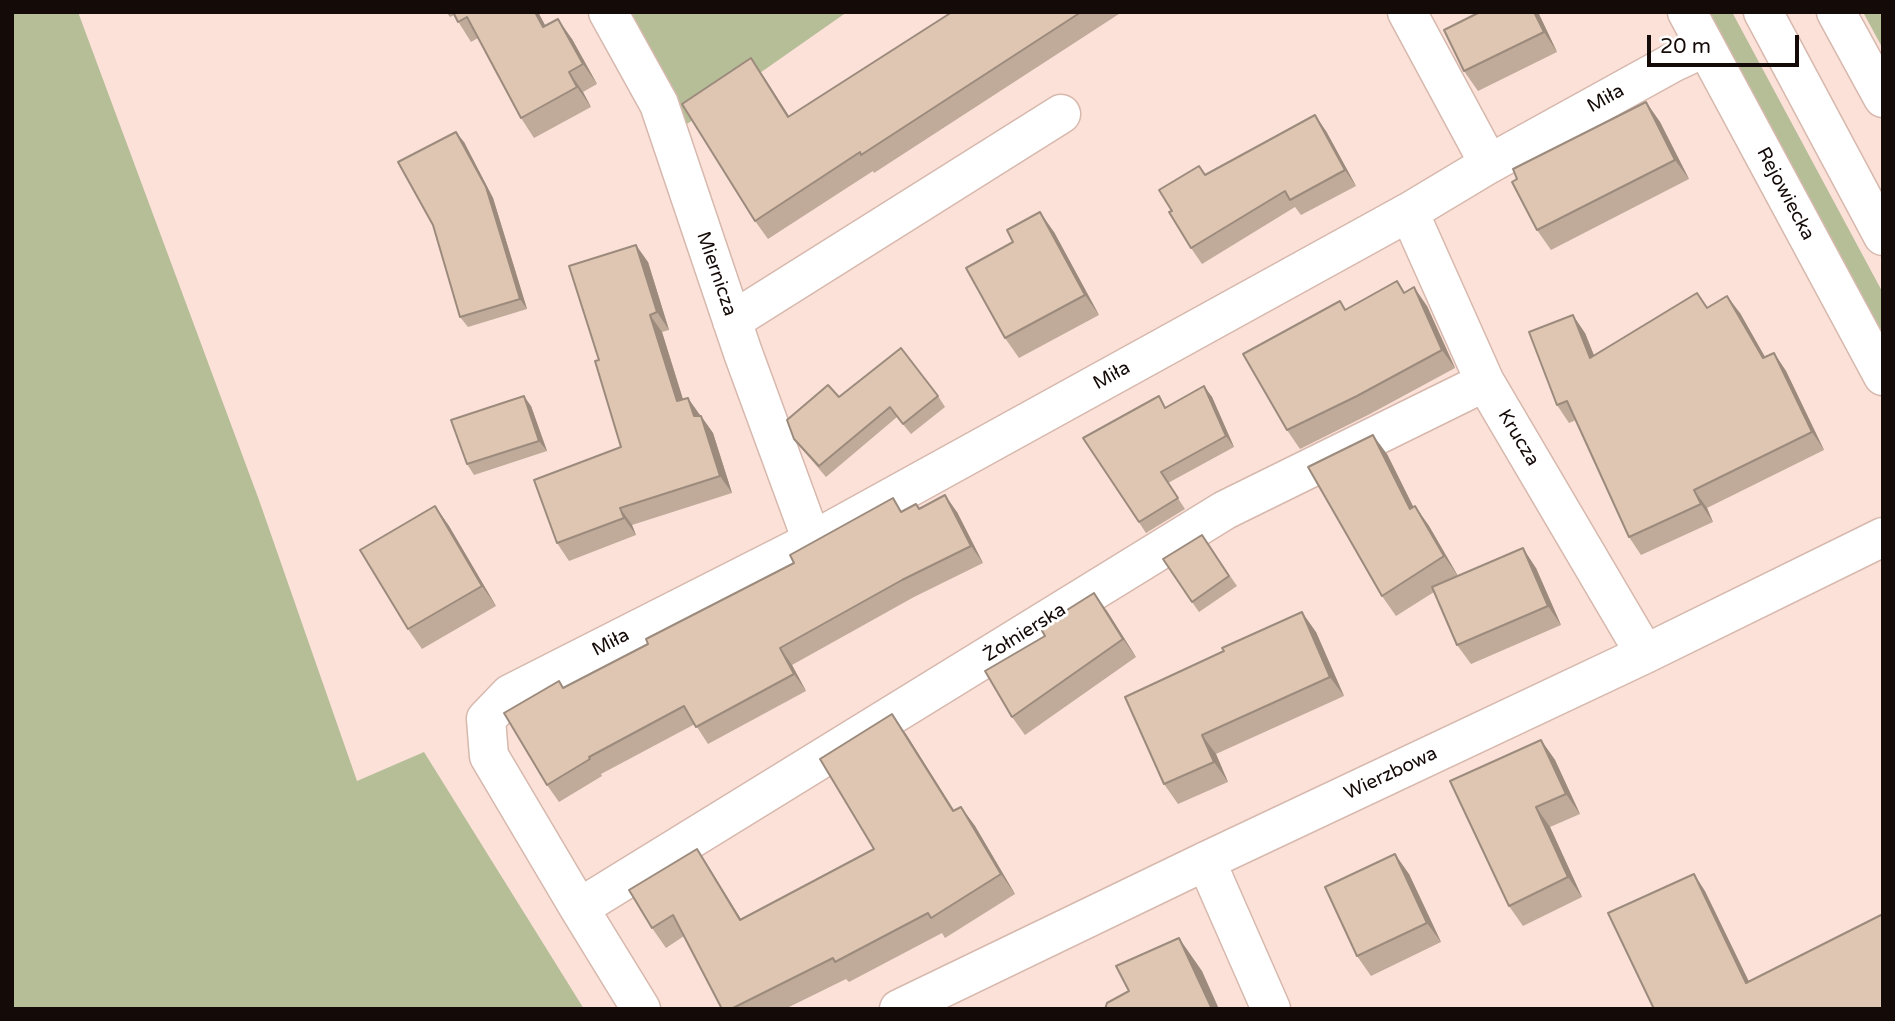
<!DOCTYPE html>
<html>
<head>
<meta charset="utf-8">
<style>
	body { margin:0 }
	#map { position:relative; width:1895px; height:1021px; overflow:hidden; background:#fbe1d8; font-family:"Varela Round",sans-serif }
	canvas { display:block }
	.frame { position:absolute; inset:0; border:14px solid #140a07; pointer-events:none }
	.scale { position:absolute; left:1647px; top:35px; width:152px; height:32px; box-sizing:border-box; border:4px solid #140a07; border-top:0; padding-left:9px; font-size:21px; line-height:24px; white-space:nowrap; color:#140a07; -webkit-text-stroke:5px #fff; paint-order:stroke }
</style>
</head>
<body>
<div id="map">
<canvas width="1895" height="1021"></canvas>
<div class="frame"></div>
<div class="scale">20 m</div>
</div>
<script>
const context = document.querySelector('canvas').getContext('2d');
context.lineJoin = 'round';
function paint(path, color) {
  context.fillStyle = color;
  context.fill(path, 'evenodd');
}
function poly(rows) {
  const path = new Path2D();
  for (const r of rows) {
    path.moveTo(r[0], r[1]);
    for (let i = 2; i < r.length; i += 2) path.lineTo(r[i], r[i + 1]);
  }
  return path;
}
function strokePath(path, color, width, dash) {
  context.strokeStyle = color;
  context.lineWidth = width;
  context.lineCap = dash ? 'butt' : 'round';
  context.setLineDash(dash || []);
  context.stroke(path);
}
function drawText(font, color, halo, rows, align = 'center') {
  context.font = font + ' "Varela Round",sans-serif';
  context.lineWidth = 6;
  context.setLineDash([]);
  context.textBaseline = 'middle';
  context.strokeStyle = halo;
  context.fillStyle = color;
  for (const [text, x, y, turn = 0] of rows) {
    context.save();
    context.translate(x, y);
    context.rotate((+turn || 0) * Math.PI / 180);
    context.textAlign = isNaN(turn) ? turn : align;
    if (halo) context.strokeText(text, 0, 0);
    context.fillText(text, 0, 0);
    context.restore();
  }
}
const green = poly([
	[12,12,78,12,259,500,357,781,424,752,584,1009,12,1009],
	[626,12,847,12,687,124],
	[1704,12,1732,12,1883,293,1883,346],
	[1863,12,1883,12,1883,49]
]);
const minor = poly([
	[608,12,659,104,743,353,812,541],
	[1407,12,1489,164],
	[1687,12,1883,376],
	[1409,212,1485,382,1645,654],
	[732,321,1061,114],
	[1206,861,1271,1009],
	[579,908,1225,510,1485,382],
	[641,1009,579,908,489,756,486,719,510,694,812,541,1409,212,1489,164,1672,63,1706,47],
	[899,1009,1206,861,1645,654,1883,537]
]);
const highway = poly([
	[1763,12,1883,236],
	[1836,12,1883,98]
]);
const wall = poly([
	[446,12,538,12,545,26,572,39,597,84,583,92,591,107,534,138,521,118,478,38,471,42,454,15,450,17],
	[952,12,1122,12,874,173,873,171,768,239,755,221,764,77,789,116],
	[1538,12,1557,52,1478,91,1464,71],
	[1646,102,1660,122,1689,179,1551,250,1537,230],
	[1326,131,1356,186,1301,215,1295,207,1202,264,1191,248,1172,211,1199,166,1205,175],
	[464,142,493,198,527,309,468,327,460,317],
	[1054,232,1099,315,1019,358,1005,338],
	[648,262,669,330,662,332,683,399,701,416,713,433,732,493,632,525,636,535,569,561,557,543,621,447],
	[1405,293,1427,306,1455,368,1370,414,1300,449,1287,430,1346,309],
	[1697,293,1708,308,1740,313,1765,358,1774,353,1786,371,1824,450,1707,508,1713,522,1641,555,1629,537,1576,420,1569,423,1557,405,1585,333,1594,355],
	[1204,386,1212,397,1234,447,1168,483,1185,509,1146,533,1083,438,1166,407],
	[938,396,945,407,911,434,897,417,826,477,802,449,794,439,839,397],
	[531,406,547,451,474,475,467,464],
	[1387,454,1413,507,1415,506,1429,526,1458,576,1536,568,1561,625,1471,664,1457,645,1434,592,1396,616,1382,596],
	[916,504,920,508,957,512,983,563,914,597,792,665,806,691,708,744,695,724,601,774,602,776,559,802,547,785,564,688],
	[435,506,449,526,496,606,422,649,408,629],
	[1202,535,1237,586,1199,612,1192,602],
	[1107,611,1136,657,1025,735,1012,717],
	[1316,632,1344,696,1216,754,1228,782,1178,804,1164,784,1125,697],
	[906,734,954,810,961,807,975,826,1015,894,945,938,942,933,849,982,846,979,785,1009,722,1009,684,936,666,948,652,928,697,849,710,869,741,920,874,849],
	[1541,740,1555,760,1580,814,1550,827,1582,897,1523,926,1509,906],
	[1409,874,1441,942,1371,976,1357,956]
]);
const shadedWall = poly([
	[535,12,538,12,557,47,543,27],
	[1534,12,1538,12,1557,52,1544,32],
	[558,19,572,39,597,84,583,64],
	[751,58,764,77,801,135,788,117],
	[569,72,583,92,591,107,577,87],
	[1646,102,1660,122,1689,179,1675,160],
	[1315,115,1326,131,1356,186,1345,170],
	[456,132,464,142,493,198,527,309,520,299],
	[1040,212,1054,232,1099,315,1085,295],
	[636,245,648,262,669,330,657,312],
	[1414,287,1427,306,1455,368,1442,350],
	[1727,296,1740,313,1776,376,1763,358],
	[650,315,662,332,689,419,677,401],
	[1573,315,1585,333,1602,376,1590,358],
	[1774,353,1786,371,1824,450,1812,432],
	[1204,386,1212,397,1234,447,1226,436],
	[524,396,531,406,547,451,539,441],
	[688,398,700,415,706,433,694,416],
	[701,416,713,433,732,493,720,476],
	[1373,435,1387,454,1424,528,1410,509],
	[1694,490,1707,508,1713,522,1701,504],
	[945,495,957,512,983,563,971,546],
	[435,506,449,526,496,606,482,586],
	[1415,506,1429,526,1458,576,1444,556],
	[620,508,632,525,636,535,624,518],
	[1523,548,1536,568,1561,625,1548,606],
	[1094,593,1107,611,1136,657,1123,639],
	[1302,612,1316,632,1344,696,1330,677],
	[780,648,792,665,806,691,794,674],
	[892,714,906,734,967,831,953,811],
	[1202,735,1216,754,1228,782,1214,762],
	[1541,740,1555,760,1580,814,1566,794],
	[961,807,975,826,1015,894,1001,874],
	[1536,807,1550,827,1582,897,1568,877],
	[697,849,710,869,754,940,740,920],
	[1395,854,1409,874,1441,942,1427,923],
	[1694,874,1705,891,1758,1000,1746,983],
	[1179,938,1202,971,1219,1009,1212,1009]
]);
const building = poly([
	[453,12,535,12,543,27,558,19,583,64,569,72,577,87,521,118,467,17,458,22,453,12],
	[952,12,1081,12,861,155,860,152,755,221,682,104,751,58,788,117,952,12],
	[1480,12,1534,12,1544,32,1464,71,1444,30,1480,12],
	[1646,102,1675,160,1537,230,1512,182,1517,179,1513,169,1646,102],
	[1315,115,1345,170,1290,200,1285,191,1191,248,1169,212,1172,211,1159,190,1199,166,1205,175,1315,115],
	[456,132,486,187,520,299,460,317,433,225,398,162,456,132],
	[1040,212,1085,295,1005,338,966,268,1013,242,1007,230,1040,212],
	[636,245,657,312,650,315,677,401,688,398,694,416,701,416,720,476,620,508,624,518,557,543,534,480,621,447,595,361,599,360,569,266,636,245],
	[1397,281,1404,293,1414,287,1442,350,1357,396,1287,430,1243,354,1340,301,1345,310,1397,281],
	[1697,293,1707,308,1727,296,1763,358,1774,353,1812,432,1694,490,1701,504,1629,537,1567,401,1557,405,1529,332,1573,315,1590,358,1697,293],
	[901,348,938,396,903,424,890,407,819,466,794,439,787,420,828,385,839,397,901,348],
	[1204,386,1226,436,1161,472,1178,498,1139,522,1083,438,1159,396,1165,408,1204,386],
	[524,396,539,441,467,464,451,420,524,396],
	[1373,435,1410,509,1415,506,1444,556,1382,596,1308,467,1373,435],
	[945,495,971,546,902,580,780,648,794,674,696,727,684,706,589,757,590,759,547,785,504,713,559,681,563,688,648,644,646,639,794,563,790,555,893,498,901,512,916,504,919,509,945,495],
	[435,506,482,586,408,629,360,550,435,506],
	[1202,535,1229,576,1192,602,1163,559,1202,535],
	[1523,548,1548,606,1457,645,1432,587,1523,548],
	[1094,593,1123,639,1012,717,985,671,1045,636,1040,627,1094,593],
	[1302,612,1330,677,1202,735,1214,762,1164,784,1125,697,1224,651,1222,648,1302,612],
	[892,714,953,811,961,807,1001,874,931,918,928,913,835,962,833,958,731,1009,722,1009,673,915,652,928,629,890,697,849,740,920,874,849,820,759,892,714],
	[1541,740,1566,794,1536,807,1568,877,1509,906,1450,781,1541,740],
	[1395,854,1427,923,1357,956,1325,887,1395,854],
	[1694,874,1746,983,1883,914,1883,1009,1654,1009,1608,913,1694,874],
	[1179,938,1212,1009,1105,1009,1107,1003,1129,991,1116,966,1179,938]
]);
const streetNames = [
	["Miła",1606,99,-29],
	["Rejowiecka",1785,194,62],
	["Miernicza",716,274,71],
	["Miła",1112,376,-29],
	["Krucza",1518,438,59],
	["Żołnierska",1025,633,-32],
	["Miła",611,643,-27],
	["Wierzbowa",1391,774,-25]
];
paint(green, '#b6be98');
strokePath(minor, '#d7b8ad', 41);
strokePath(highway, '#d7b8ad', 41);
strokePath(minor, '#fff', 38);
strokePath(highway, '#fff', 38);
paint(wall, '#c0aa99');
paint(shadedWall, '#9c8b7d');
paint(building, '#dfc6b2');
strokePath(building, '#9c8b7d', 2);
drawText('19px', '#140a07', '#fff', streetNames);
</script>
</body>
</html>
